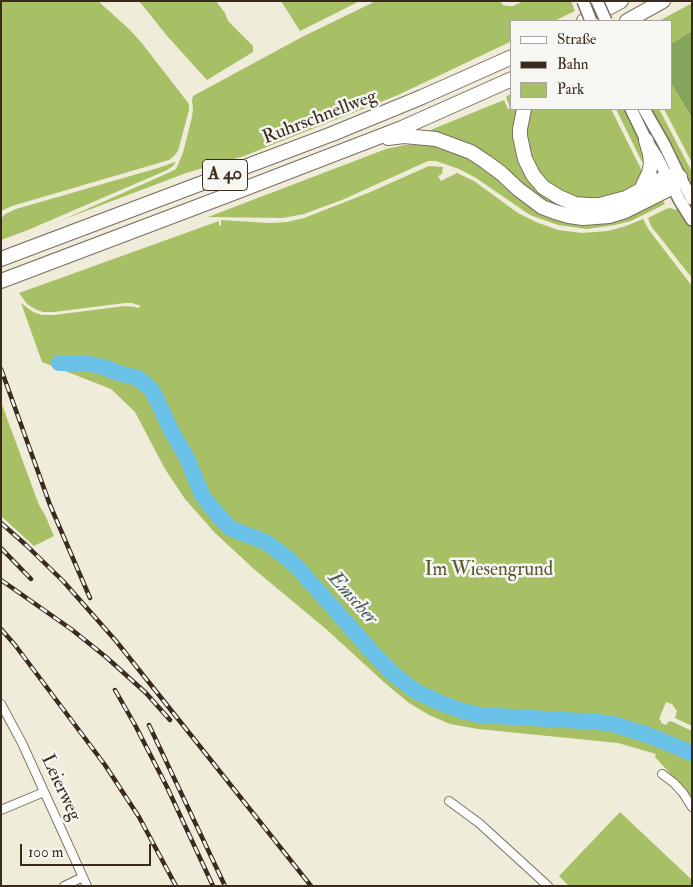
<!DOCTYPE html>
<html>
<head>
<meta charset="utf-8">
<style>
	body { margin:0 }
	#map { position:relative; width:693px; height:887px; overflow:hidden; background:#efecda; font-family:"IM FELL Double Pica",serif }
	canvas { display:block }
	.frame { position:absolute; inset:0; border:2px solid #3b2a1e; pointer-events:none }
	.legend { position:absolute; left:510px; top:20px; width:162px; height:90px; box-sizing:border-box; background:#f6f6f2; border:1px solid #aba49d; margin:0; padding:6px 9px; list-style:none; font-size:15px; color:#3b2a1e }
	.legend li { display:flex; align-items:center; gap:10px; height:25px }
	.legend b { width:25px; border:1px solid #aba49d }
	.scale { position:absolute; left:20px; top:844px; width:131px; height:22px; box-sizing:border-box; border:2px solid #3b2a1e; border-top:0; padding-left:6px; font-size:15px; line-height:18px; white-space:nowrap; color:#3b2a1e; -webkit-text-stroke:4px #f6f6f2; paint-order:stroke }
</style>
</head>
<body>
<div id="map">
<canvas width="693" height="887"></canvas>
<div class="frame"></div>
<ul class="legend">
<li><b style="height:6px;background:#fff"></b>Straße</li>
<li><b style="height:6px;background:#3b2a1e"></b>Bahn</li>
<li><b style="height:14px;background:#a7c065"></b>Park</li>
</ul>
<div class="scale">100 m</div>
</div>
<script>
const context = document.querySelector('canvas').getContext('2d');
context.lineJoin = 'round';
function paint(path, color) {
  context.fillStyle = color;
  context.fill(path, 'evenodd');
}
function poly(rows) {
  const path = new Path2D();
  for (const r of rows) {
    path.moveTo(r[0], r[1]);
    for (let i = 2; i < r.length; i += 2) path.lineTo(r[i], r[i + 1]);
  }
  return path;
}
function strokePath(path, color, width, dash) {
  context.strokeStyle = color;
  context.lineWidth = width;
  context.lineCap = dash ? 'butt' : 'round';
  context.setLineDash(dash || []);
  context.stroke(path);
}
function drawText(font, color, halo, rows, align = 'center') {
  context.font = font + ' "IM FELL Double Pica",serif';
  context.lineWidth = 5;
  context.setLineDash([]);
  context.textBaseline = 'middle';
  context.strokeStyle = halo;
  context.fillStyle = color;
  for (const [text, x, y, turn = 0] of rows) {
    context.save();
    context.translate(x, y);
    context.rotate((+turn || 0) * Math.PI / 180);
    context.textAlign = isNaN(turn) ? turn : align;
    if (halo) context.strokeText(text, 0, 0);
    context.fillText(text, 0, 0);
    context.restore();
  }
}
const green = poly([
	[1,1,98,1,129,29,141,42,189,104,189,110,178,151,174,156,169,160,12,206,1,211],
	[139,1,216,1,225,13,228,21,253,46,253,52,207,80,168,37],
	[281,1,360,1,300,31],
	[376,1,500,1,503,5,508,6,513,6,524,1,571,1,575,11,554,21,512,21,512,41,398,95,244,156,186,173,62,220,168,173,176,169,183,153,192,117,193,109,192,101,193,96,302,37],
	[692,3,692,31,672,43,672,21,659,21],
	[672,85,692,118,692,163,664,109,672,109],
	[512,93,512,109,519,109,522,168,599,213,555,207,428,131,504,100,508,109,510,108,506,97],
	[528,109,611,109,644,175,639,185,610,199,572,199,542,181,525,148],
	[616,109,625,109,644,149,645,164,641,160],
	[650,109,659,109,692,172,692,189],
	[422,144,437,146,463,153,557,217,662,199,665,204,631,221,615,225,587,229,558,225,530,215,476,178,459,169,436,161,428,161,342,200,304,214,283,218,208,217,386,149,405,145],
	[175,162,176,162,172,167,165,171,28,230,1,240,1,219,5,214,16,209,158,168],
	[429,166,443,167,442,174,438,176,441,181,457,173,474,181,518,213,536,222,558,230,582,233,608,231,626,226,643,219,649,230,692,286,692,726,675,718,677,711,672,704,666,702,659,719,661,721,661,723,666,725,668,722,671,721,692,731,692,800,676,780,655,757,656,754,618,743,478,729,450,724,429,715,409,703,386,684,326,629,255,570,215,533,185,499,165,469,135,412,111,389,42,362,21,303,33,312,42,315,54,315,125,306,135,307,138,308,141,306,132,303,125,303,54,312,43,312,35,309,27,304,19,293,219,221,219,225,221,226,221,220,269,223,287,222,304,218,368,193],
	[679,207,692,228,692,278,651,226,648,218,666,209,671,208,675,210],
	[1,402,39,505,45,515,54,536,34,546,1,516],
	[620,812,692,880,692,886,569,886,559,876]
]);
const forest = poly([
	[692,31,692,118,672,85,672,43]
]);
const river = poly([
	[59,363,90,364,107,368,115,372,138,378,150,388,155,396,173,434,187,458,202,495,217,514,230,528,237,531,266,542,286,557,299,569,373,653,391,672,415,691,443,704,463,711,480,715,598,722,613,724,648,735,692,753]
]);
const minor = poly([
	[1,704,22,743,87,886],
	[662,774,674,783,683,793,692,807],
	[449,801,479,823,548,886],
	[1,810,44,792],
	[64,886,83,877]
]);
const secondary = poly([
	[631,109,646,140,657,157,680,201,692,220],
	[644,109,664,144,680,177,692,199]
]);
const motorway = poly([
	[584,21,621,1],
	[627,21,663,1],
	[524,109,520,129,520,136,525,159,533,175,543,187,559,197,575,204,587,205,599,205,626,198,641,190,649,173,651,164,650,154,646,140],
	[388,138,404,136,436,139,471,152,486,162,501,173,518,189,542,207,555,212,569,216,583,218,609,216,625,211,673,187,680,177],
	[641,190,667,176,680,177],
	[1,259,332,134,422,97,512,57],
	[1,281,236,192,402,128,512,79]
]);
const rail = poly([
	[1,369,50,505,90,598],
	[1,523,26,545,63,581,116,641,311,886],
	[1,548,31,579],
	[1,580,71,629,106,657,146,693,170,720],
	[1,629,15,645,105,765,139,817,176,886],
	[115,690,135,725,167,787,213,886],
	[149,725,225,886]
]);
const secondaryBridge = poly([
	[583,1,591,21],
	[597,1,606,21]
]);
const shields = [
	[225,175,45]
];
const shieldNames = [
	["A 40",225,175]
];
const streetNames = [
	["Ruhrschnellweg",320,118,-21],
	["Leierweg",60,788,65]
];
const parkNames = [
	["Im Wiesengrund",489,571]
];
const waterNames = [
	["Emscher",352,599,48]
];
paint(green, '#a7c065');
paint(forest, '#85a65a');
strokePath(river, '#6ac1e7', 16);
strokePath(minor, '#7a6e60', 10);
strokePath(secondary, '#7a6e60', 14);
strokePath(motorway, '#7a6e60', 16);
strokePath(minor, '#fff', 8);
strokePath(secondary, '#fff', 11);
strokePath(motorway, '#fff', 14);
strokePath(rail, '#3b2a1e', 4.5);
strokePath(rail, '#f6f6f2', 2.5, [8]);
strokePath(secondaryBridge, '#7a6e60', 14, []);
strokePath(secondaryBridge, '#fff', 11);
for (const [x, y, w] of shields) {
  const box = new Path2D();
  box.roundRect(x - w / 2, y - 15.5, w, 31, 4);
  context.fillStyle = '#f6f6f2';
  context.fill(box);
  strokePath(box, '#3b2a1e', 1);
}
drawText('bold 18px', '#3b2a1e', null, shieldNames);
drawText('19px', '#3b2a1e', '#f6f6f2', streetNames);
drawText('19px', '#5b5733', '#f6f6f2', parkNames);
drawText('italic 20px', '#49575a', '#f6f6f2', waterNames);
</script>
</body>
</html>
